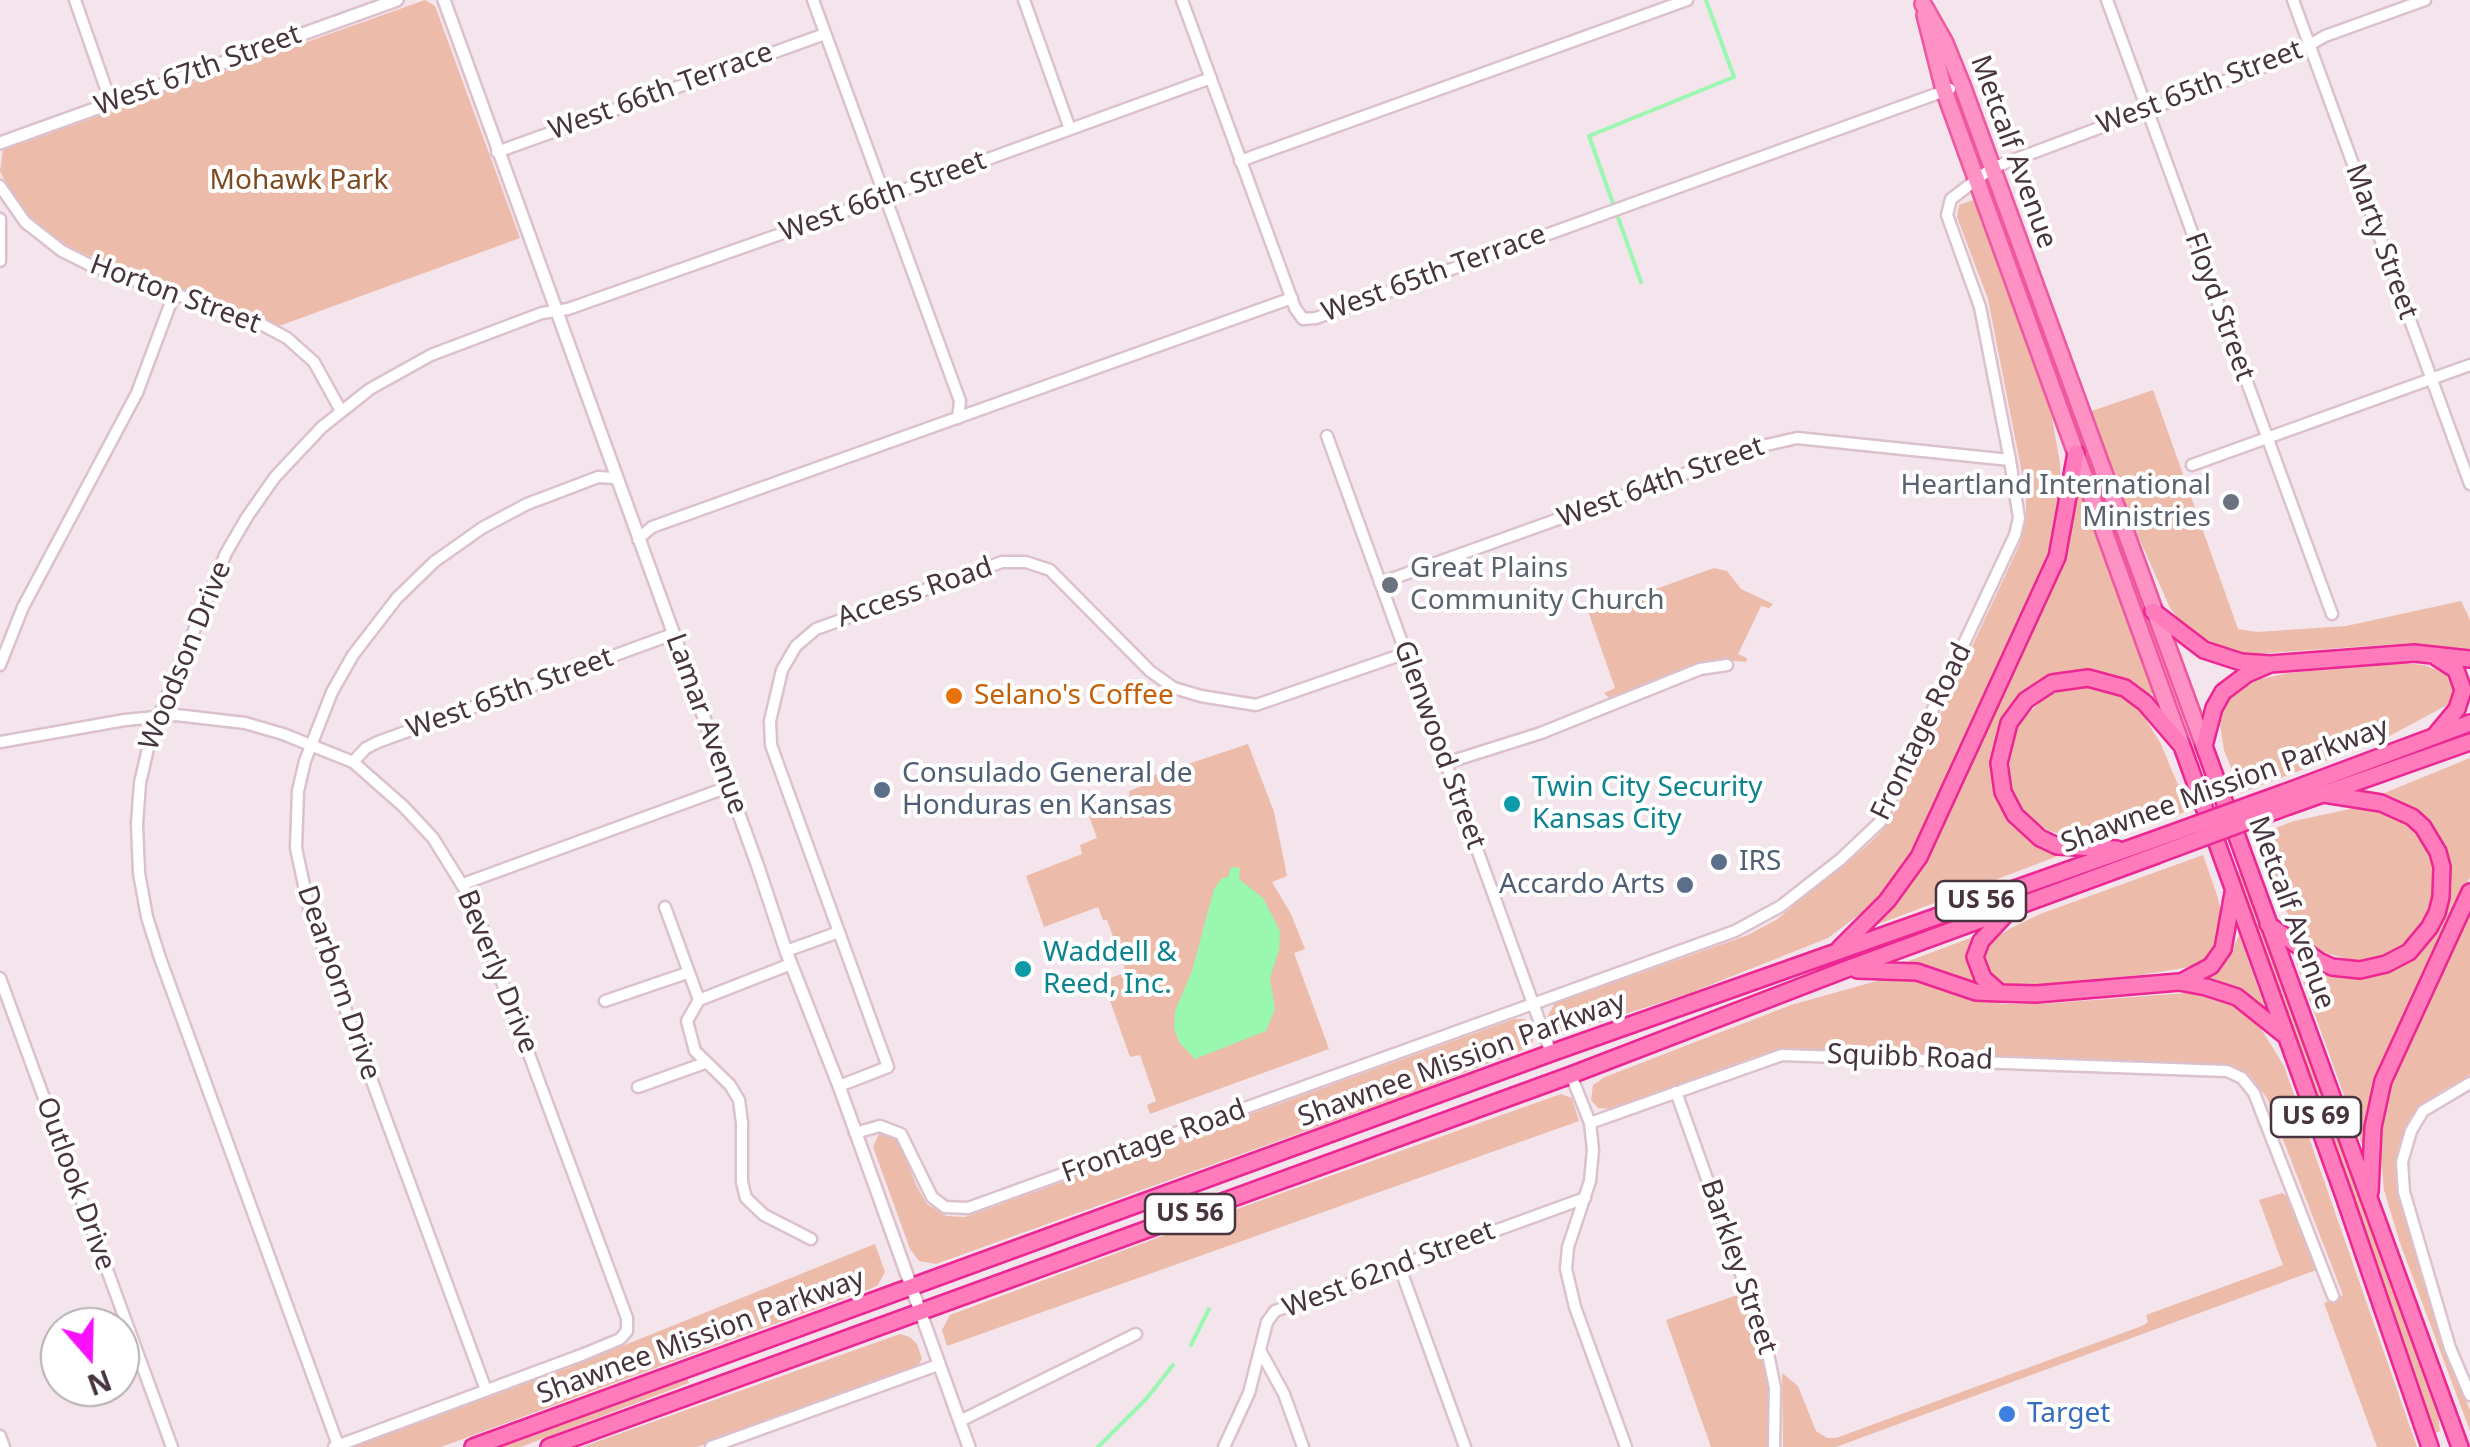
<!DOCTYPE html>
<html>
<head>
<meta charset="utf-8">
<style>
	body { margin:0 }
	#map { position:relative; width:2470px; height:1447px; overflow:hidden; background:#f4e4ec; font-family:"Noto Sans",sans-serif }
	canvas { display:block }
	.north { position:absolute; left:40px; top:1307px; width:100px; height:100px; box-sizing:border-box; background:#fff; border:2px solid #b5aeb2; border-radius:50%; rotate:160deg; font-size:28px; font-weight:700; line-height:40px; text-align:center; color:#47343f }
	.north::after { content:''; display:block; margin:auto; width:35px; height:45px; background:#f810ff; clip-path:polygon(50% 0,100% 100%,50% 72%,0 100%) }
</style>
</head>
<body>
<div id="map">
<canvas width="2470" height="1447"></canvas>
<div class="north">N</div>
</div>
<script>
const context = document.querySelector('canvas').getContext('2d');
context.lineJoin = 'round';
function paint(path, color) {
  context.fillStyle = color;
  context.fill(path, 'evenodd');
}
function poly(rows) {
  const path = new Path2D();
  for (const r of rows) {
    path.moveTo(r[0], r[1]);
    for (let i = 2; i < r.length; i += 2) path.lineTo(r[i], r[i + 1]);
  }
  return path;
}
function strokePath(path, color, width, dash) {
  context.strokeStyle = color;
  context.lineWidth = width;
  context.lineCap = dash ? 'butt' : 'round';
  context.setLineDash(dash || []);
  context.stroke(path);
}
function drawText(font, color, halo, rows, align = 'center') {
  context.font = font + ' "Noto Sans",sans-serif';
  context.lineWidth = 8;
  context.setLineDash([]);
  context.textBaseline = 'middle';
  context.strokeStyle = halo;
  context.fillStyle = color;
  for (const [text, x, y, turn = 0] of rows) {
    context.save();
    context.translate(x, y);
    context.rotate((+turn || 0) * Math.PI / 180);
    context.textAlign = isNaN(turn) ? turn : align;
    if (halo) context.strokeText(text, 0, 0);
    context.fillText(text, 0, 0);
    context.restore();
  }
}
const green = poly([
	[425,0,435,6,520,238,279,326,71,249,52,237,33,220,13,197,0,171,3,150],
	[1973,200,1978,206,2028,339,2052,418,2060,463,2060,502,2051,552,2044,570,1913,851,1888,888,1871,906,1828,938,1690,993,1570,1032,1558,1032,1550,1026,1547,1017,1555,1003,1748,935,1776,920,1869,844,1882,831,1896,809,2019,546,2026,520,2026,494,1988,299,1957,217,1959,205],
	[2153,390,2238,629,2257,632,2346,626,2461,601,2470,620,2470,651,2411,643,2241,655,2212,647,2184,626,2170,608,2115,484,2089,412],
	[2078,480,2153,693,2149,695,2124,678,2090,670,2059,673,2029,689,2008,709,2002,721,1992,754,1992,773,2000,802,2014,825,2058,856,1879,924,1877,922,1904,893,1924,863,2060,571,2071,532],
	[1714,568,1727,571,1741,589,1773,604,1769,608,1761,606,1738,654,1747,658,1746,662,1724,660,1701,664,1609,698,1604,693,1615,688,1587,608,1603,601,1617,603],
	[2403,663,2424,665,2445,673,2455,689,2449,704,2384,739,2241,793,2224,750,2220,725,2224,706,2237,691,2261,679,2288,673],
	[2086,687,2121,694,2137,706,2160,742,2189,811,2114,833,2081,839,2049,831,2027,816,2014,796,2009,780,2011,740,2023,719,2044,698,2065,688],
	[1248,744,1274,812,1287,876,1272,882,1291,914,1305,949,1294,953,1329,1049,1150,1114,1147,1105,1156,1101,1140,1055,1130,1057,1103,981,1126,972,1107,920,1103,920,1098,907,1044,927,1026,876,1082,854,1080,845,1097,838,1089,816,1130,801,1129,791,1148,784,1146,778],
	[2470,758,2470,877,2379,1073,2366,1156,2293,954,2305,963,2334,975,2364,977,2395,969,2423,949,2447,908,2452,884,2449,863,2441,843,2427,823,2405,805,2382,797,2382,794],
	[2355,808,2380,810,2409,824,2418,832,2429,851,2435,887,2428,912,2415,935,2388,954,2358,962,2319,951,2299,933,2284,907,2257,835,2294,821],
	[2203,855,2218,898,2223,922,2213,951,2196,966,2140,975,2031,985,2001,983,1988,973,1983,955,1988,943,2009,929,2040,914],
	[2242,871,2435,1392,2440,1431,2435,1433,2236,873],
	[2470,912,2470,1075,2438,1093,2418,1110,2399,1162,2397,1178,2401,1202,2447,1356,2470,1410,2470,1431,2400,1243,2384,1190,2381,1156,2382,1122,2395,1073],
	[2239,935,2266,1010,2239,990,2205,980,2228,959],
	[1973,937,1971,966,1978,983,1976,986,1906,962],
	[1891,977,1914,979,1986,1001,2003,1004,2041,1004,2186,993,2214,996,2232,1002,2255,1019,2284,1066,2417,1447,2377,1447,2324,1303,2343,1295,2267,1098,2250,1076,2235,1067,1793,1049,1754,1057,1612,1109,1598,1108,1591,1100,1593,1085,1605,1077,1791,1005],
	[1514,1019,1526,1019,1533,1027,1533,1041,1528,1048,1417,1091,936,1264,919,1261,910,1249,873,1147,879,1134,891,1135,901,1144,916,1185,927,1204,946,1216,965,1217],
	[1561,1094,1572,1098,1579,1121,947,1346,942,1330,950,1315,1192,1225],
	[2282,1193,2289,1197,2316,1270,1836,1447,1783,1447,1782,1373,1798,1386,1816,1431,1827,1438,1836,1438,2142,1326,2148,1322,2146,1315,2283,1265,2259,1200],
	[875,1244,885,1272,878,1285,870,1289,441,1447,353,1447,568,1368],
	[1743,1293,1759,1334,1769,1375,1772,1418,1769,1447,1711,1447,1666,1320],
	[900,1334,910,1337,917,1344,922,1359,917,1367,697,1447,582,1447],
	[687,1378,689,1383,521,1447,498,1447]
]);
const water = poly([
	[1231,867,1240,868,1239,879,1263,898,1280,931,1279,950,1270,978,1275,1009,1266,1031,1195,1059,1179,1042,1174,1028,1175,1011,1192,971,1214,889,1222,878,1228,877]
]);
const stream = poly([
	[1641,282,1589,136,1734,77,1706,0],
	[1191,1345,1209,1309],
	[1098,1447,1147,1398,1173,1365]
]);
const minor = poly([
	[75,0,111,103],
	[813,0,960,401,958,418],
	[1024,0,1070,129],
	[1182,0,1295,308,1303,319,1316,318,1950,89],
	[2107,0,2332,614],
	[2293,0,2470,484],
	[497,152,825,34],
	[1240,161,1687,0],
	[0,186,25,222,62,251,90,265,259,323,287,338,314,362,341,411],
	[0,219,0,261],
	[1327,436,1551,1053],
	[2192,465,2470,365],
	[638,539,652,527,1292,298],
	[1380,583,1762,446,1797,438,2010,460],
	[0,665,23,607,137,393,174,294],
	[0,742,125,720,176,715,245,723,283,734,353,762,403,806,433,838,472,901,627,1318,627,1331,620,1339,584,1354,334,1447],
	[353,762,366,748,378,742,673,634],
	[1446,763,1541,733,1700,669,1727,665],
	[463,884,728,787],
	[665,907,699,1000],
	[786,951,839,932],
	[791,964,699,1000,687,1021,695,1051,730,1085,739,1100,742,1123,742,1182,746,1198,764,1215,811,1239],
	[0,978,172,1447],
	[605,1001,687,973],
	[1571,1075,1590,1123,1593,1150,1590,1181,1568,1247,1566,1269,1575,1307,1626,1447],
	[2470,1083,2423,1111,2411,1131,2402,1162,2404,1192,2450,1348,2470,1395],
	[839,1086,888,1067,771,745,770,721,782,670,796,646,816,629,1002,562,1026,562,1050,570,1150,671,1174,688,1201,696,1256,705,1406,653],
	[638,1087,705,1063],
	[1676,1092,1766,1344,1775,1388,1774,1447],
	[1590,1123,1782,1055,2227,1071,2242,1078,2254,1093,2333,1296],
	[855,1133,880,1126,901,1134,932,1197,945,1207,968,1208,1735,931,1781,906,1841,859,1880,822,2015,535,2019,518,2010,460,1980,307,1947,215,1951,199,1992,168,2289,57,2325,36,2425,0],
	[1399,1265,1465,1447],
	[1261,1352,1284,1394,1303,1447],
	[486,1390,310,913,296,848,298,791,305,761,332,692,353,655,397,598,434,562,482,528,527,504,572,487,598,477,615,478],
	[960,1421,1136,1334],
	[0,1436,4,1447],
	[338,1445,160,958,147,917,139,873,137,824,140,783,151,735,226,553,247,517,275,477,322,427,370,389,431,355,542,313,568,309,823,219,1211,78],
	[711,1447,938,1365],
	[1224,1447,1249,1393,1267,1322,1275,1311,1585,1198]
]);
const tertiary = poly([
	[444,0,757,864,786,951,839,1086,969,1447],
	[0,143,397,0]
]);
const primary = poly([
	[1923,4,1945,43,1962,85,2204,746],
	[1925,15,1944,90,2181,743]
]);
const trunk = poly([
	[2153,611,2204,650,2241,662,2270,664,2414,653,2470,659],
	[2436,657,2456,670,2463,690,2457,709,2437,733],
	[2270,664,2247,674,2223,692,2214,708,2204,746,2460,1447],
	[2283,793,2470,723],
	[2289,806,2470,742],
	[2117,849,2057,846,2040,838,2015,815,2003,792,1999,763,2009,723,2026,700,2052,683,2088,678,2125,688,2145,703,2182,746,2344,1196,2430,1447],
	[2268,924,2319,961,2332,967,2360,970,2386,964,2409,952,2429,928,2437,913,2441,897,2442,867,2438,852,2423,827,2412,817,2381,803,2324,794],
	[1839,949,1887,901,1919,857,2057,557,2076,453],
	[1857,970,1917,972,1976,992,2000,993,2036,994,2179,982,2206,987,2237,997,2287,1037],
	[2181,982,2211,966,2223,949,2233,893],
	[2000,993,1983,978,1975,957,1981,941,2009,911],
	[2370,1192,2373,1127,2383,1081,2470,892],
	[473,1447,1551,1053,2153,840],
	[549,1447,1571,1075,1844,970,2157,855]
]);
const trunkBridge = poly([
	[2153,840,2283,793],
	[2157,855,2289,806]
]);
const markers = [
	[2231,502,10,"#6b7280"],
	[1390,585,10,"#6b7280"],
	[954,696,10,"#e8710a"],
	[882,790,10,"#5c6f8a"],
	[1512,804,10,"#0f9aa8"],
	[1719,862,10,"#5c6f8a"],
	[1685,885,10,"#5c6f8a"],
	[1023,969,10,"#0f9aa8"],
	[2007,1414,10,"#3f7fe0"]
];
const shields = [
	[1981,901,90],
	[2316,1117,90],
	[1190,1214,90]
];
const shieldNames = [
	["US 56",1981,901],
	["US 69",2316,1117],
	["US 56",1190,1214]
];
const streetNames = [
	["West 67th Street",198,71,-20],
	["West 65th Street",2200,88,-21],
	["West 66th Terrace",661,92,-20],
	["Metcalf Avenue",2013,152,70],
	["West 66th Street",883,197,-20],
	["Marty Street",2381,242,70],
	["West 65th Terrace",1434,274,-20],
	["Horton Street",175,295,20],
	["Floyd Street",2219,307,70],
	["West 64th Street",1661,483,-20],
	["Access Road",915,593,-19],
	["Woodson Drive",186,656,-68],
	["West 65th Street",510,694,-20],
	["Lamar Avenue",706,724,70],
	["Frontage Road",1922,732,-64],
	["Glenwood Street",1439,745,70],
	["Shawnee Mission Parkway",2225,786,-20],
	["Metcalf Avenue",2291,913,70],
	["Beverly Drive",497,972,68],
	["Dearborn Drive",338,983,71],
	["Squibb Road",1910,1058,2],
	["Shawnee Mission Parkway",1462,1060,-20],
	["Frontage Road",1154,1142,-20],
	["Outlook Drive",75,1184,70],
	["Barkley Street",1738,1267,71],
	["West 62nd Street",1389,1270,-21],
	["Shawnee Mission Parkway",701,1337,-20]
];
const parkNames = [
	["Mohawk Park",299,181]
];
const worshipNames = [
	["Heartland International",2211,486],
	["Ministries",2211,518],
	["Great Plains",1410,569,"left"],
	["Community Church",1410,601,"left"]
];
const foodNames = [
	["Selano's Coffee",974,696]
];
const serviceNames = [
	["Consulado General de",902,774],
	["Honduras en Kansas",902,806],
	["IRS",1739,862],
	["Accardo Arts",1665,885,"right"]
];
const cultureNames = [
	["Twin City Security",1532,788],
	["Kansas City",1532,820],
	["Waddell &",1043,953],
	["Reed, Inc.",1043,985]
];
const shopNames = [
	["Target",2027,1414]
];
paint(green, '#edbba9');
paint(water, '#9af7b0');
strokePath(stream, '#9af7b0', 4);
strokePath(minor, '#dbc0ce', 15);
strokePath(tertiary, '#dbc0ce', 16);
strokePath(primary, '#ef57a0', 20);
strokePath(trunk, '#ec2692', 20);
strokePath(minor, '#fff', 10);
strokePath(tertiary, '#fff', 11);
strokePath(primary, '#ff92c5', 15);
strokePath(trunk, '#ff7bbc', 15);
strokePath(trunkBridge, '#ec2692', 20, []);
strokePath(trunkBridge, '#ff7bbc', 15);
for (const [x, y, r, color] of markers) {
  const dot = new Path2D();
  dot.arc(x, y, r, 0, 2 * Math.PI);
  context.fillStyle = color;
  context.fill(dot);
  strokePath(dot, '#fff', 4);
}
for (const [x, y, w] of shields) {
  const box = new Path2D();
  box.roundRect(x - w / 2, y - 20, w, 40, 8);
  context.fillStyle = '#fff';
  context.fill(box);
  strokePath(box, '#47343f', 2.5);
}
drawText('bold 25px', '#47343f', null, shieldNames);
drawText('28px', '#47343f', '#fff', streetNames);
drawText('28px', '#7e4a21', '#fff', parkNames);
drawText('28px', '#5b616d', '#fff', worshipNames, 'right');
drawText('28px', '#c56008', '#fff', foodNames, 'left');
drawText('28px', '#4e5e75', '#fff', serviceNames, 'left');
drawText('28px', '#0d838f', '#fff', cultureNames, 'left');
drawText('28px', '#366cbe', '#fff', shopNames, 'left');
</script>
</body>
</html>
